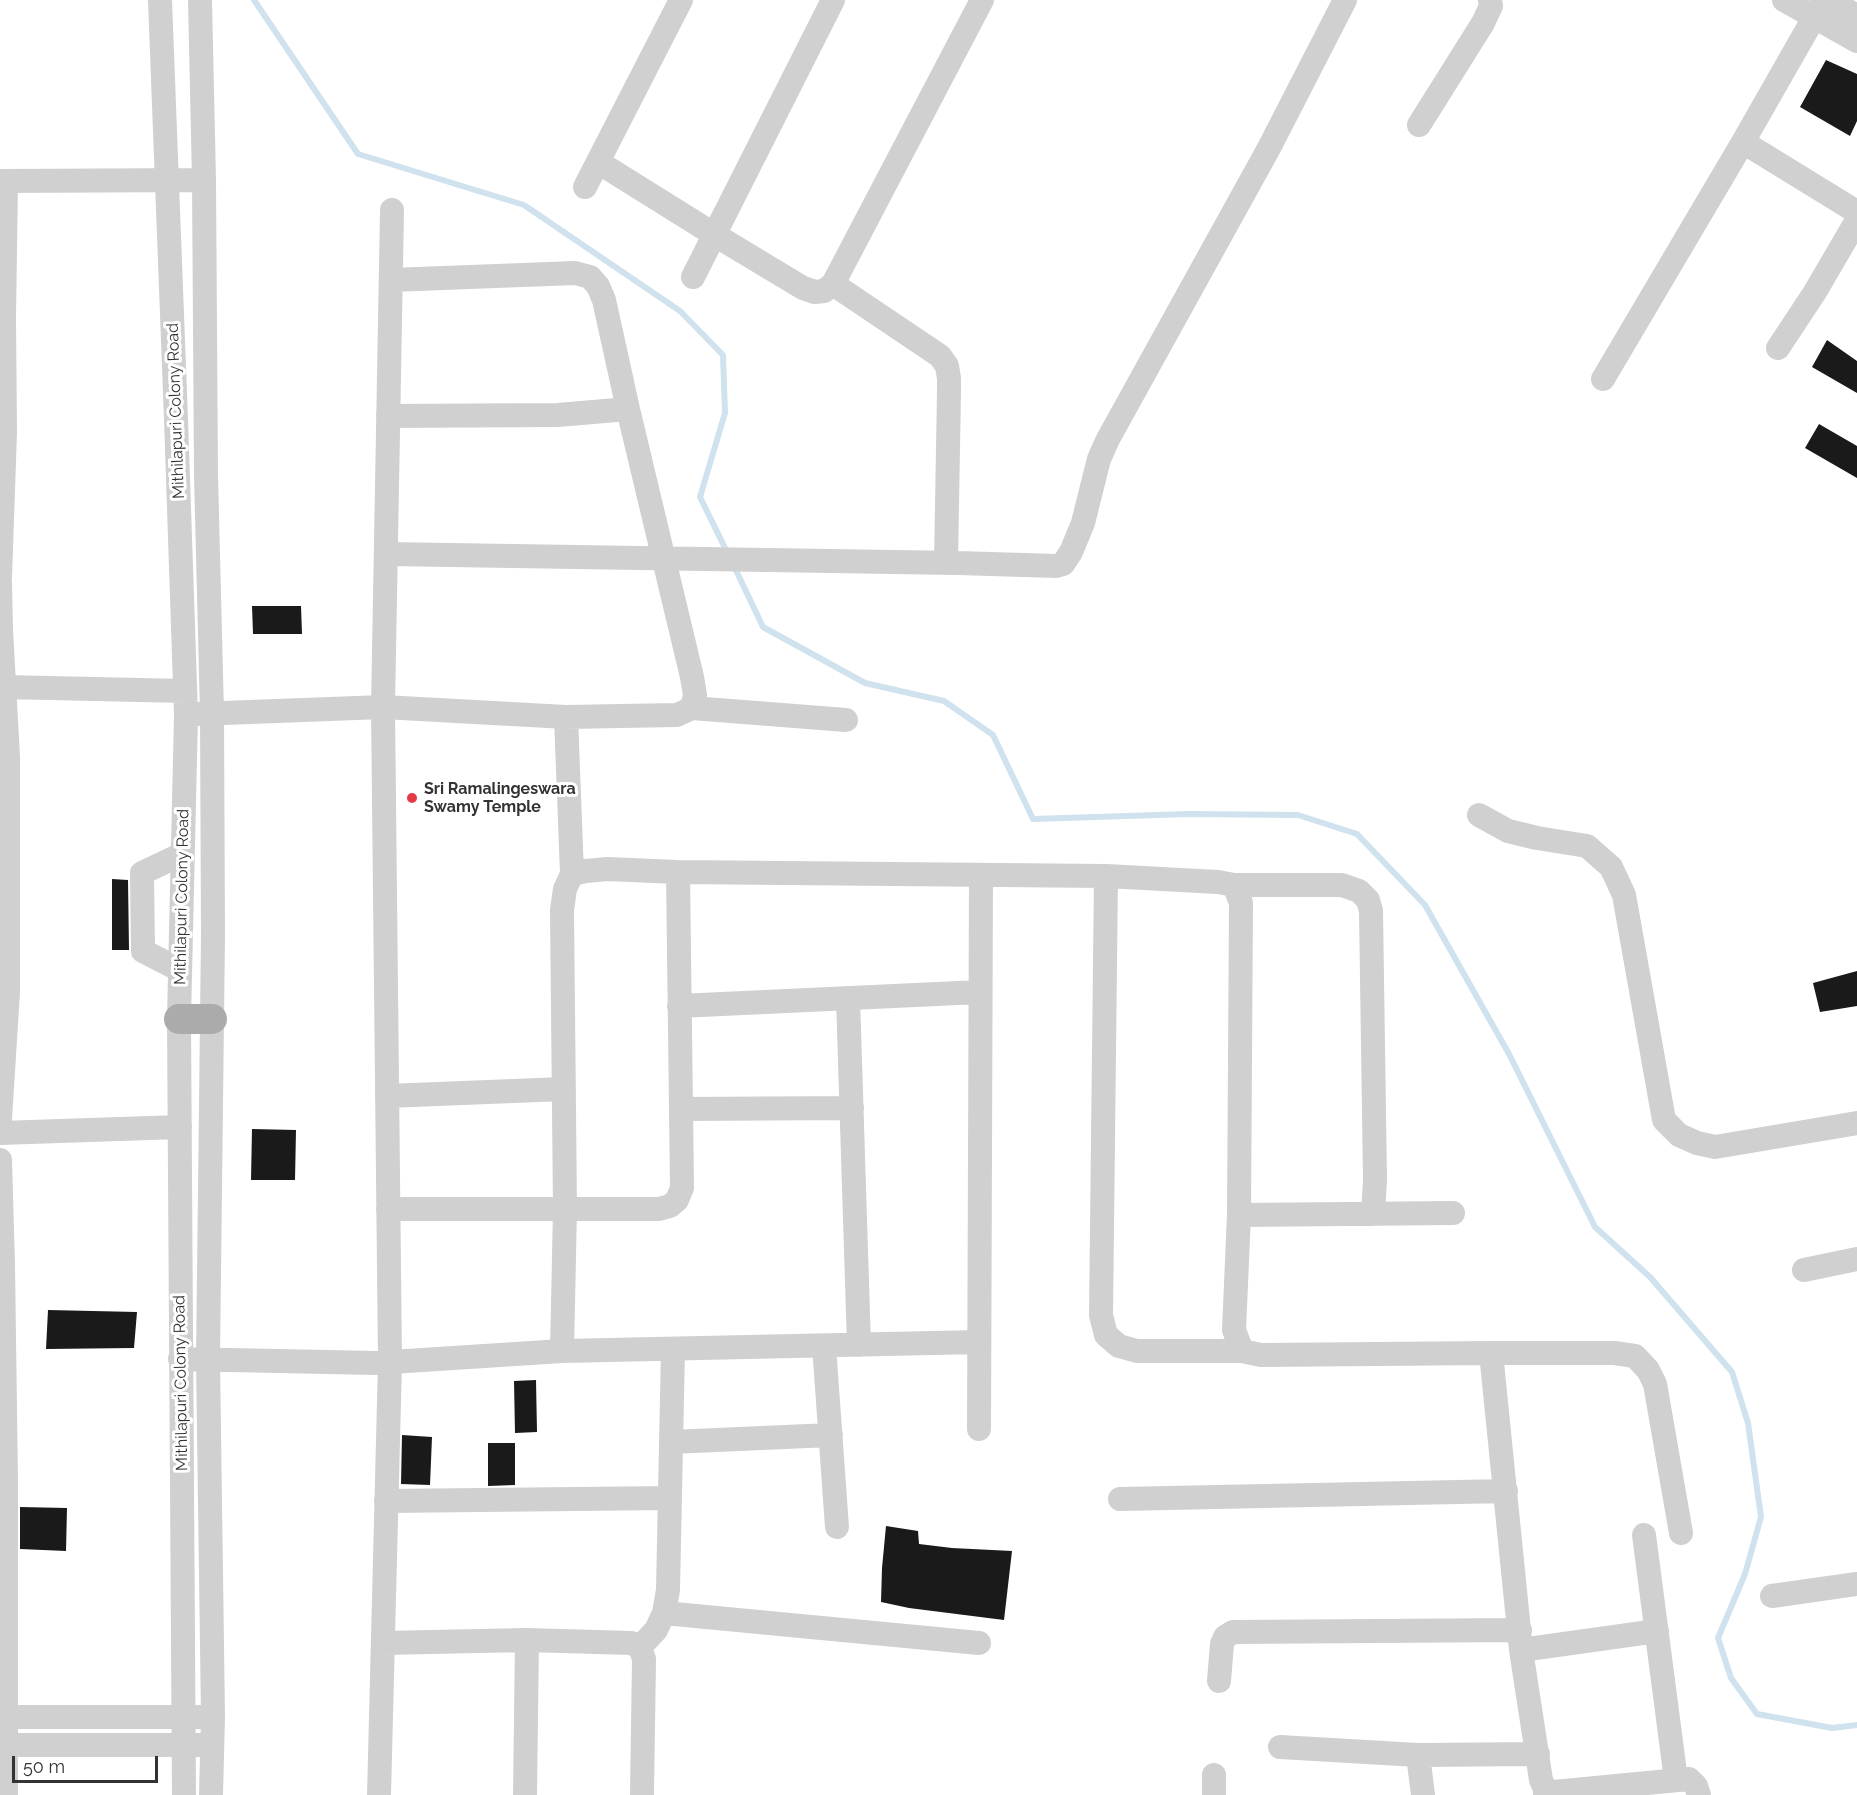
<!DOCTYPE html>
<html>
<head>
<meta charset="utf-8">
<style>
	body { margin:0 }
	#map { position:relative; width:1857px; height:1795px; overflow:hidden; background:#fff; font-family:Raleway,sans-serif }
	canvas { display:block }
	.scale { position:absolute; left:12px; top:1756px; width:146px; height:27px; box-sizing:border-box; border:3px solid #333; border-top:0; padding-left:8px; font-size:18px; line-height:21px; white-space:nowrap; color:#333; -webkit-text-stroke:4px #fff; paint-order:stroke }
</style>
</head>
<body>
<div id="map">
<canvas width="1857" height="1795"></canvas>
<div class="scale">50 m</div>
</div>
<script>
const context = document.querySelector('canvas').getContext('2d');
context.lineJoin = 'round';
function poly(rows) {
  const path = new Path2D();
  for (const r of rows) {
    path.moveTo(r[0], r[1]);
    for (let i = 2; i < r.length; i += 2) path.lineTo(r[i], r[i + 1]);
  }
  return path;
}
function strokePath(path, color, width, dash) {
  context.strokeStyle = color;
  context.lineWidth = width;
  context.lineCap = dash ? 'butt' : 'round';
  context.setLineDash(dash || []);
  context.stroke(path);
}
function paint(path, color) {
  context.fillStyle = color;
  context.fill(path, 'evenodd');
}
function drawText(font, color, halo, rows, align = 'center') {
  context.font = font + ' Raleway,sans-serif';
  context.lineWidth = 6;
  context.setLineDash([]);
  context.textBaseline = 'middle';
  context.strokeStyle = halo;
  context.fillStyle = color;
  for (const [text, x, y, turn = 0] of rows) {
    context.save();
    context.translate(x, y);
    context.rotate((+turn || 0) * Math.PI / 180);
    context.textAlign = isNaN(turn) ? turn : align;
    if (halo) context.strokeText(text, 0, 0);
    context.fillText(text, 0, 0);
    context.restore();
  }
}
const stream = poly([
	[254,0,358,154,524,205,680,311,723,355,725,413,700,497,727,552],
	[733,564,763,627,865,683,944,701,993,735,1033,819,1189,814,1298,815,1357,834,1425,905,1509,1054,1595,1227,1650,1277,1732,1372,1748,1423,1761,1517,1745,1574,1718,1638,1731,1678,1757,1714,1832,1728,1857,1725]
]);
const building = poly([
	[1826,60,1857,74,1857,121,1850,136,1800,107],
	[1827,340,1857,361,1857,393,1812,367],
	[1819,424,1857,446,1857,478,1805,448],
	[252,606,301,606,302,634,253,634],
	[112,879,128,880,129,950,112,950],
	[1857,971,1857,1006,1820,1012,1813,983],
	[252,1129,296,1130,295,1180,251,1180],
	[48,1310,137,1312,134,1348,46,1349],
	[536,1380,537,1432,515,1433,514,1381],
	[402,1435,432,1437,430,1485,401,1484],
	[488,1443,515,1443,515,1485,488,1486],
	[20,1507,67,1508,66,1551,20,1549],
	[886,1526,918,1531,919,1544,952,1548,1012,1551,1004,1620,909,1608,881,1602,882,1568]
]);
const minor = poly([
	[160,0,176,419,186,715,179,1019,184,1795],
	[200,0,204,180,206,475,212,713,213,934,208,1359,213,1717,211,1795],
	[1784,0,1857,41],
	[1829,0,1857,16],
	[1419,125,1483,23,1491,6,1490,0],
	[1743,142,1857,212],
	[598,162,715,235,803,288,815,292,824,291,833,284,982,0],
	[0,181,204,180],
	[585,187,681,0],
	[693,277,833,0],
	[391,280,575,273,590,277,598,286,604,300,628,409],
	[833,284,940,356,947,366,949,378,949,391,946,563],
	[1778,348,1815,292,1857,220],
	[1603,379,1743,142,1824,0],
	[386,554,958,563,1056,566,1063,564,1071,552,1083,523,1099,459,1108,439,1269,148,1345,0],
	[0,577,5,432,4,318,6,181],
	[0,582,1,630,8,757,8,992,0,1119],
	[4,687,185,691],
	[692,708,846,720],
	[197,714,383,707,566,717,677,715,692,708,695,695,692,677,628,409,558,415,388,416],
	[566,717,572,874],
	[1479,815,1508,831,1537,838,1587,846,1611,867,1624,895,1664,1120,1679,1135,1697,1143,1715,1147,1857,1123],
	[1106,876,1101,1315,1106,1335,1119,1346,1137,1351,1242,1351],
	[1234,885,1342,885,1359,891,1368,900,1371,911,1375,1180,1373,1214],
	[180,970,143,951,142,873,182,854],
	[848,998,859,1345],
	[679,1006,980,992],
	[387,1096,564,1089],
	[681,1109,852,1108],
	[0,1133,180,1127],
	[0,1160,3,1264,6,1481,6,1795],
	[388,1209,659,1209,670,1206,677,1200,682,1188,678,872],
	[1239,1215,1453,1213],
	[1804,1270,1857,1259],
	[824,1346,837,1527],
	[562,1351,979,1342],
	[1491,1353,1614,1353,1635,1356,1648,1370,1655,1384,1681,1533],
	[180,1359,376,1363,562,1351,565,1209,562,910,565,889,572,874,586,871,607,869,678,872,1106,876,1218,882,1234,885,1241,903,1239,1215,1234,1330,1242,1351,1261,1355,1491,1353,1521,1650,1541,1780,1545,1789,1545,1795],
	[979,1429,981,875],
	[671,1442,831,1435],
	[1120,1499,1506,1491],
	[386,1501,670,1498],
	[1644,1535,1676,1780],
	[1772,1596,1857,1584],
	[664,1613,979,1643],
	[383,1643,527,1640,631,1643,640,1647,644,1659,642,1795],
	[640,1647,656,1630,664,1613,668,1590,673,1349],
	[1521,1650,1657,1631],
	[1219,1681,1222,1644,1225,1637,1233,1632,1520,1630],
	[0,1717,199,1717],
	[0,1745,200,1745],
	[1280,1747,1418,1755],
	[1545,1789,1554,1792,1689,1779,1696,1786,1699,1795],
	[379,1795,390,1362,383,707,392,210],
	[525,1795,527,1640],
	[1214,1795,1214,1775],
	[1423,1795,1418,1755,1538,1754]
]);
const major = poly([
	[179,1019,212,1019]
]);
const markers = [
	[412,798,6,"#e63946"]
];
const streetNames = [
	["Mithilapuri Colony Road",176,411,-92],
	["Mithilapuri Colony Road",182,897,-89],
	["Mithilapuri Colony Road",181,1383,-91]
];
const poiNames = [
	["Sri Ramalingeswara",424,789],
	["Swamy Temple",424,807]
];
strokePath(stream, '#cfe2ee', 6);
paint(building, '#1a1a1a');
strokePath(minor, '#d0d0d0', 24);
strokePath(major, '#ababab', 30);
for (const [x, y, r, color] of markers) {
  const dot = new Path2D();
  dot.arc(x, y, r, 0, 2 * Math.PI);
  context.fillStyle = color;
  context.fill(dot);
  strokePath(dot, '#fff', 2);
}
drawText('16px', '#333', '#fff', streetNames);
drawText('bold 16px', '#333', '#fff', poiNames, 'left');
</script>
</body>
</html>
